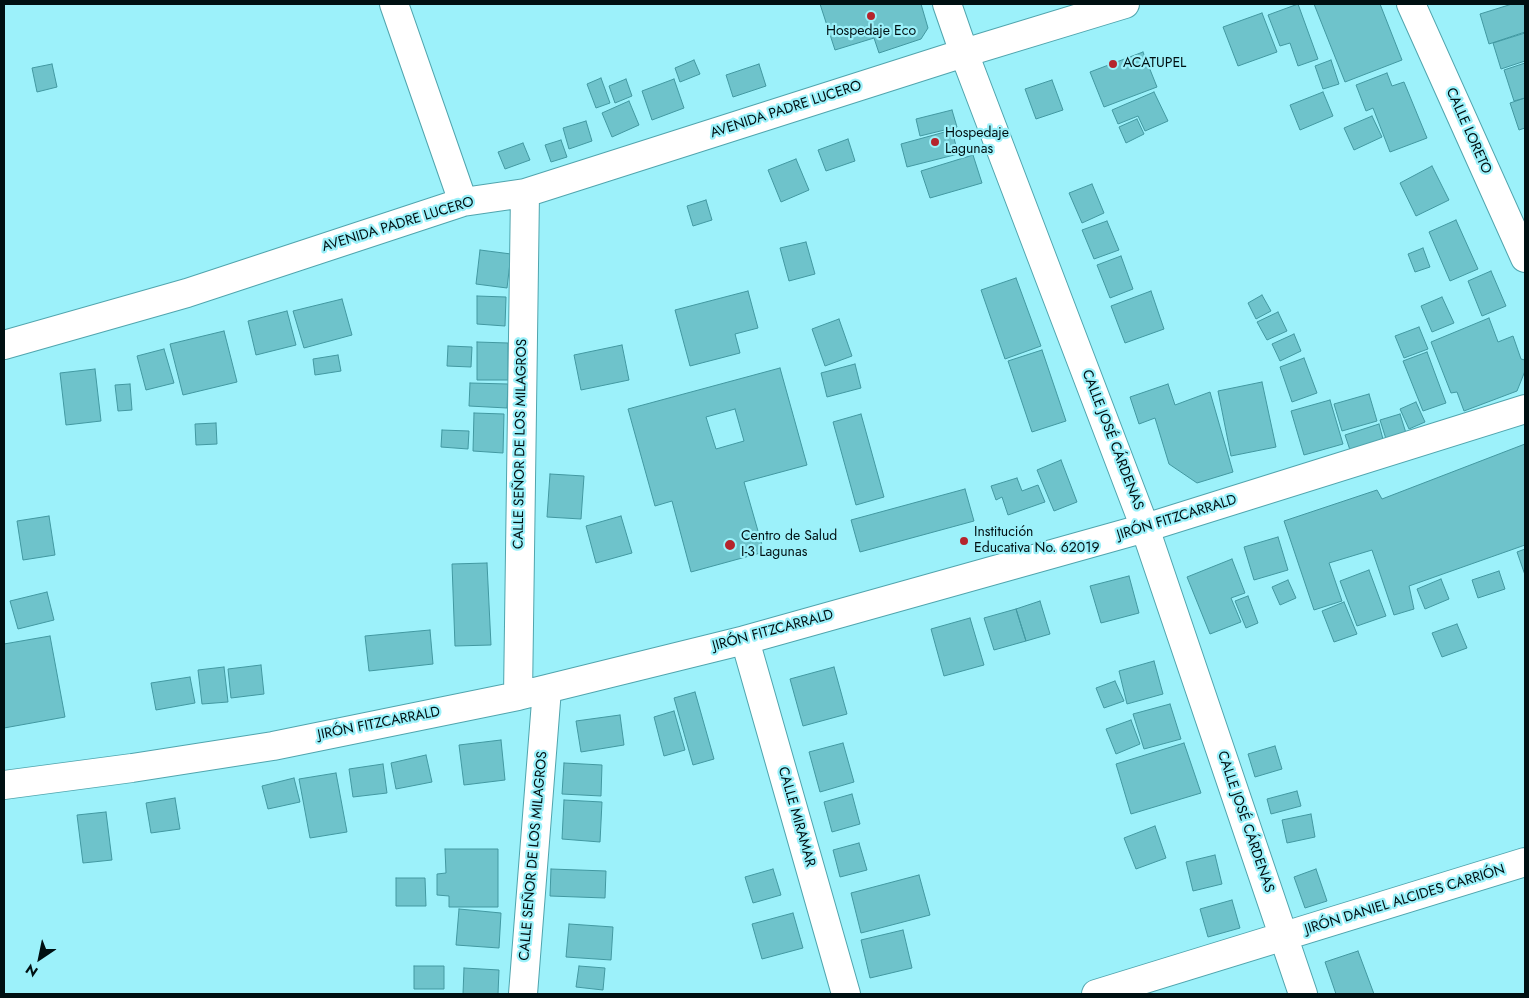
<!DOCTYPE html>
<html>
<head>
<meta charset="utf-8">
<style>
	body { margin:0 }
	#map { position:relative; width:1529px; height:998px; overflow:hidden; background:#9cf1fa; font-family:Jost,sans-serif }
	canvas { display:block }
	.frame { position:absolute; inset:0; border:5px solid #001012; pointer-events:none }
	.north { position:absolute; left:15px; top:933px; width:50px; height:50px; -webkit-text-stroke:4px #9cf1fa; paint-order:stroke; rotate:214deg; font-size:14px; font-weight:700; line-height:20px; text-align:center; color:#001012 }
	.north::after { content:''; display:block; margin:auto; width:18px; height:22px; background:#001012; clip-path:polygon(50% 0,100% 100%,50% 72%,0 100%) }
</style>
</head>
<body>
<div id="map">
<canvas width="1529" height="998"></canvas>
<div class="frame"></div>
<div class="north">N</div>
</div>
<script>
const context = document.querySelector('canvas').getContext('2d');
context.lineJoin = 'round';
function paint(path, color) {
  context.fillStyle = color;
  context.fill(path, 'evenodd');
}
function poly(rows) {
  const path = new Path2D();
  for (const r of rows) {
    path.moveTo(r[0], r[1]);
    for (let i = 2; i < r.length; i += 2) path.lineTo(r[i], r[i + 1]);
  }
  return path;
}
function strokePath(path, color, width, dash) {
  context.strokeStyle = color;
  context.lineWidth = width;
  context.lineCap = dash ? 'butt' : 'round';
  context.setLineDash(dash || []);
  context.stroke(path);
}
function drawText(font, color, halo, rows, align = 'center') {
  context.font = font + ' Jost,sans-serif';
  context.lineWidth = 4.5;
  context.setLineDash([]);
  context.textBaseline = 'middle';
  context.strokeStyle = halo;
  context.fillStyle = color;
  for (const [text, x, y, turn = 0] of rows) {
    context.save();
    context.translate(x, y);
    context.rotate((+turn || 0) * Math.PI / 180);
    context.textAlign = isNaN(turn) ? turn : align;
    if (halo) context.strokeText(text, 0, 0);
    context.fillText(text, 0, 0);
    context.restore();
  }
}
const building = poly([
	[820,4,921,4,928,28,921,39,879,53,874,38,835,50,820,4],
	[1298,4,1318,59,1298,66,1290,43,1280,46,1268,15,1298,4],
	[1314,4,1380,4,1402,60,1345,82,1314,4],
	[1512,4,1525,4,1525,32,1489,44,1480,14,1512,4],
	[1262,13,1277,52,1238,66,1223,27,1262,13],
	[1525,33,1525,61,1501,69,1493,43,1525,33],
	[1143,52,1157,87,1104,107,1090,72,1143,52],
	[694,60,700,74,680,82,675,68,694,60],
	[1331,60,1339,84,1323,89,1315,66,1331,60],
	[1525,63,1525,98,1514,101,1504,70,1525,63],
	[52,64,57,87,37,92,32,68,52,64],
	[759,64,766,86,733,97,726,75,759,64],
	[1387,73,1392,86,1404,82,1427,138,1390,152,1373,108,1366,111,1356,85,1387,73],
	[601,78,610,103,596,108,587,84,601,78],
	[626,79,632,96,615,103,609,86,626,79],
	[674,79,684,108,652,120,642,91,674,79],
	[1052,80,1063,110,1036,119,1025,89,1052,80],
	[1154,92,1168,121,1145,131,1138,116,1118,124,1112,110,1154,92],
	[1323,92,1333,116,1300,130,1290,105,1323,92],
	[1525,98,1525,128,1519,130,1510,103,1525,98],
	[629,101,639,125,612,137,602,113,629,101],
	[952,110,957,127,920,136,916,119,952,110],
	[1372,116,1382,137,1354,150,1344,128,1372,116],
	[1137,119,1144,134,1126,143,1119,127,1137,119],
	[586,121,592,141,569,149,563,128,586,121],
	[952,130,958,154,907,167,901,144,952,130],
	[848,139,855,161,826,171,818,150,848,139],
	[561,140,567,157,551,162,545,145,561,140],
	[523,143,530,160,505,169,498,152,523,143],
	[973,155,982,183,930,198,921,171,973,155],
	[796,159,809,190,781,202,768,170,796,159],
	[1432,166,1449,200,1416,216,1400,183,1432,166],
	[1092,184,1104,213,1082,223,1069,193,1092,184],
	[706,200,712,220,693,226,687,206,706,200],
	[1456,220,1478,269,1450,281,1429,232,1456,220],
	[1107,221,1119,250,1094,259,1082,230,1107,221],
	[806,242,815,274,789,281,780,248,806,242],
	[1423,248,1430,267,1415,272,1408,254,1423,248],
	[480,250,511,254,507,288,476,284,480,250],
	[1121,256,1133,289,1110,298,1097,265,1121,256],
	[1491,271,1506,306,1482,316,1468,281,1491,271],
	[1016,278,1041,346,1005,359,981,290,1016,278],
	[748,291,758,328,735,334,740,353,690,366,675,310,748,291],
	[1151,291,1164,329,1125,343,1111,306,1151,291],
	[1262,295,1271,311,1256,319,1248,303,1262,295],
	[477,296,506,297,505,326,477,324,477,296],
	[1442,297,1454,323,1432,332,1421,306,1442,297],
	[342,299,352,335,304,348,293,311,342,299],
	[287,311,296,345,256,355,248,321,287,311],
	[1278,312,1287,331,1267,340,1257,322,1278,312],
	[1489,318,1498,342,1513,336,1521,359,1525,360,1525,371,1517,391,1464,411,1457,392,1451,393,1431,342,1489,318],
	[839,319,852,356,825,366,812,329,839,319],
	[1419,327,1428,349,1404,358,1395,336,1419,327],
	[224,331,237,382,183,395,170,344,224,331],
	[1294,334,1301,351,1280,361,1272,344,1294,334],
	[477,342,508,343,508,380,477,380,477,342],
	[622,345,629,380,581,390,574,355,622,345],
	[448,346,472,347,471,367,447,366,448,346],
	[164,349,174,383,146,390,137,356,164,349],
	[1042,350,1066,421,1032,432,1008,361,1042,350],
	[1427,352,1446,403,1423,411,1403,361,1427,352],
	[338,355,341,371,315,375,313,359,338,355],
	[1304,358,1317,393,1292,402,1280,367,1304,358],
	[855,364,861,388,827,397,821,373,855,364],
	[780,368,807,465,744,482,764,552,691,572,672,501,655,506,628,409,780,368],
	[735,409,744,441,716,449,706,417,735,409],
	[95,369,101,421,66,425,60,373,95,369],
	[1262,382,1276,447,1231,456,1218,391,1262,382],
	[470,383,508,384,507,408,469,406,470,383],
	[130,384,132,410,118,411,115,385,130,384],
	[1168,384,1175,405,1210,392,1233,472,1197,483,1169,464,1155,418,1139,424,1130,397,1168,384],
	[1369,394,1377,421,1342,431,1334,404,1369,394],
	[1330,400,1343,444,1304,455,1291,411,1330,400],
	[1416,402,1425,422,1409,429,1400,409,1416,402],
	[474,413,504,414,503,453,473,451,474,413],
	[861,414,884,497,856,505,833,422,861,414],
	[1400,414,1406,433,1386,439,1380,420,1400,414],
	[216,423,217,444,196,445,195,424,216,423],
	[1379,424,1384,443,1351,453,1345,435,1379,424],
	[442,430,469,431,468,449,441,447,442,430],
	[1525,444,1525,545,1409,586,1414,609,1394,615,1372,550,1329,563,1342,601,1314,610,1284,521,1377,490,1382,499,1525,444],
	[1061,460,1077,502,1054,511,1037,470,1061,460],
	[550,474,584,476,581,519,547,517,550,474],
	[1017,478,1022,491,1038,485,1045,502,1008,515,1002,497,996,500,991,486,1017,478],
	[965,489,974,521,860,552,851,520,965,489],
	[49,516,55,555,23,560,17,521,49,516],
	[621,516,632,553,596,563,586,526,621,516],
	[1278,537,1288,570,1254,580,1244,547,1278,537],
	[1525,549,1525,575,1517,552,1525,549],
	[1232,559,1245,593,1231,598,1241,622,1210,634,1187,577,1232,559],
	[487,563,491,645,455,646,452,564,487,563],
	[1369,570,1386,616,1357,626,1340,581,1369,570],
	[1499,571,1505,589,1478,598,1472,580,1499,571],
	[1129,576,1139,613,1101,623,1090,586,1129,576],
	[1441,579,1449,599,1425,609,1417,589,1441,579],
	[1288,580,1296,598,1280,605,1272,587,1288,580],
	[47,592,54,620,18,629,10,601,47,592],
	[1248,596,1258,623,1246,628,1235,601,1248,596],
	[1040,601,1050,634,1026,641,1016,609,1040,601],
	[1344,602,1357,634,1334,642,1322,611,1344,602],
	[1016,609,1026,641,994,650,984,618,1016,609],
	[970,618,984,665,944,676,931,629,970,618],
	[1457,624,1467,648,1442,657,1432,633,1457,624],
	[430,630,433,664,369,671,365,636,430,630],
	[50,636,65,717,4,728,4,644,50,636],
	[1154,661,1163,694,1127,704,1119,671,1154,661],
	[261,665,264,694,231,698,228,669,261,665],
	[224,667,228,702,202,704,198,670,224,667],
	[834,667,847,714,803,726,790,679,834,667],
	[190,677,195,703,156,710,151,683,190,677],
	[1115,681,1124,701,1104,708,1096,688,1115,681],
	[695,692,714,759,693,765,674,698,695,692],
	[1170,704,1181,739,1144,749,1133,714,1170,704],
	[674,711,685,750,664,756,654,717,674,711],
	[620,715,624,745,581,752,576,721,620,715],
	[1131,720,1140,744,1116,754,1106,729,1131,720],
	[501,740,505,780,464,785,459,745,501,740],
	[843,743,854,782,820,792,809,752,843,743],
	[1184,743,1201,793,1131,814,1116,764,1184,743],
	[1275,746,1282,769,1255,777,1248,754,1275,746],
	[426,755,432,782,396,789,391,763,426,755],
	[564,763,602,765,601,796,562,794,564,763],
	[383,764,387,793,353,797,349,769,383,764],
	[336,773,347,832,310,838,299,779,336,773],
	[294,778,300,802,268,809,262,786,294,778],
	[1297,791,1301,806,1271,814,1267,799,1297,791],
	[852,794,860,824,832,832,824,802,852,794],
	[175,798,180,829,151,833,146,803,175,798],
	[564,800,602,802,600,842,562,839,564,800],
	[106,812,112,860,83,863,77,815,106,812],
	[1311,814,1315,837,1287,843,1282,820,1311,814],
	[1155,826,1166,858,1136,869,1124,838,1155,826],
	[859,843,867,870,840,877,833,850,859,843],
	[445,849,498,849,498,907,449,907,449,896,437,895,437,874,446,873,445,849],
	[1215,855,1222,884,1193,891,1186,862,1215,855],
	[551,869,606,871,605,898,550,896,551,869],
	[773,869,781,895,753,903,745,877,773,869],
	[1316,869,1327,901,1305,908,1294,877,1316,869],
	[919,875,930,915,861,933,851,893,919,875],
	[396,878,425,878,426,906,396,906,396,878],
	[1232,900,1240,928,1208,937,1200,909,1232,900],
	[459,909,501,913,499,948,456,945,459,909],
	[793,913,803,948,762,959,752,924,793,913],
	[569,924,613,927,611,960,566,957,569,924],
	[903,930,912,968,870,978,861,940,903,930],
	[1358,951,1374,994,1336,994,1325,962,1358,951],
	[414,966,444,966,444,989,414,989,414,966],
	[579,966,605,968,603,990,576,987,579,966],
	[464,968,499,970,498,994,463,994,464,968]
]);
const minor = poly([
	[394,4,463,202],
	[947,4,964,53,1145,528,1303,994],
	[1411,4,1525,258],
	[4,345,187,293,463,202,525,193,964,53,1125,4],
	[745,640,846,994],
	[518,696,525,193],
	[4,785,132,768,273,746,518,696,745,640,1145,528,1525,409],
	[523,994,547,689],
	[1096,994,1525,862]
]);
const markers = [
	[871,16,5,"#b5242c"],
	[1113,64,5,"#b5242c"],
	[935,142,5,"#b5242c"],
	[964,541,5,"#b5242c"],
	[730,545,6,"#b5242c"]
];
const poiNames = [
	["Hospedaje Eco",871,32,"center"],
	["ACATUPEL",1123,64],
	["Hospedaje",945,134],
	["Lagunas",945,150],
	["Institución",974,533],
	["Educativa No. 62019",974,549],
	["Centro de Salud",741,537],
	["I-3 Lagunas",741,553]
];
const streetNames = [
	["AVENIDA PADRE LUCERO",786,110,-18],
	["CALLE LORETO",1468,131,66],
	["AVENIDA PADRE LUCERO",398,225,-17],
	["CALLE JOSÉ CÁRDENAS",1112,440,69],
	["CALLE SEÑOR DE LOS MILAGROS",521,444,-89],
	["JIRÓN FITZCARRALD",1177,518,-17],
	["JIRÓN FITZCARRALD",773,631,-15],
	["JIRÓN FITZCARRALD",379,724,-11],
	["CALLE MIRAMAR",796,817,74],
	["CALLE JOSÉ CÁRDENAS",1245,822,71],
	["CALLE SEÑOR DE LOS MILAGROS",534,856,-85],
	["JIRÓN DANIEL ALCIDES CARRIÓN",1405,900,-17]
];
paint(building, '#6ec3cb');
strokePath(building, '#4298a1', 1);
strokePath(minor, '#50a5ae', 30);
strokePath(minor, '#fff', 28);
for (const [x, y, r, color] of markers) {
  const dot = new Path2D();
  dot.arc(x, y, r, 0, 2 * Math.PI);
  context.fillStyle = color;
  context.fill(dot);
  strokePath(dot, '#9cf1fa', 2);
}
drawText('14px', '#001012', '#9cf1fa', poiNames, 'left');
drawText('14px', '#001012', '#9cf1fa', streetNames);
</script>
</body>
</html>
